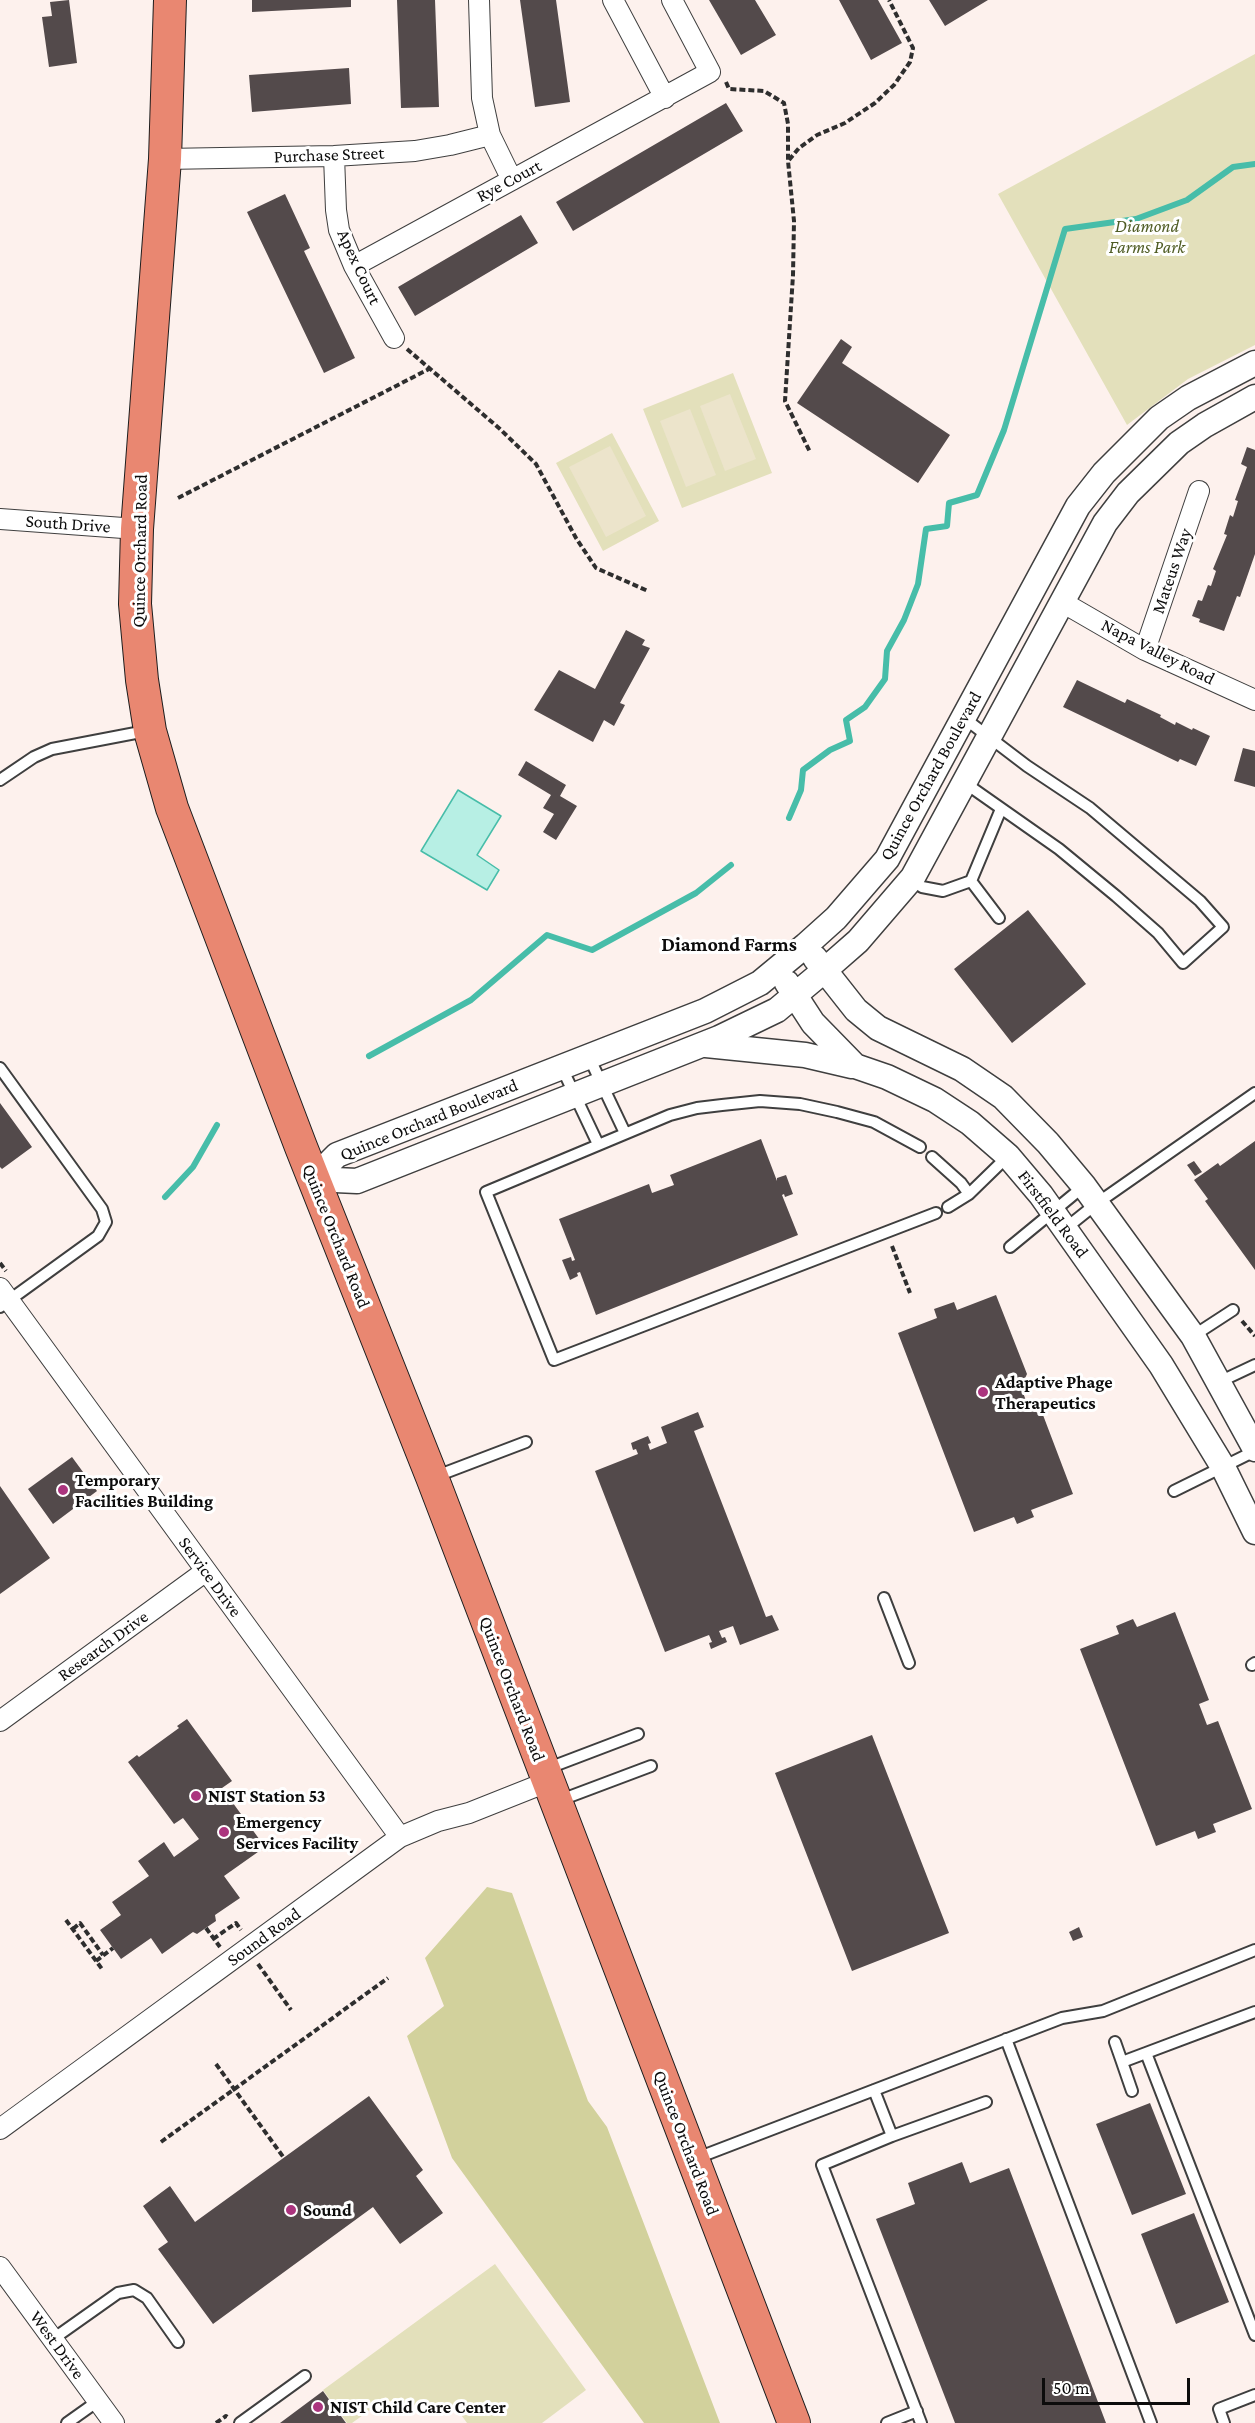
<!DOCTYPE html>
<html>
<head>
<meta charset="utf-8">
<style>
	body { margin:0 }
	#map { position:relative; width:1255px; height:2423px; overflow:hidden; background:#fdf1ed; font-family:"Crimson Pro",serif }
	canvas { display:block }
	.scale { position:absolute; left:1042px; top:2378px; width:148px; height:27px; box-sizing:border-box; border:3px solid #0c0c0c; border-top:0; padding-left:8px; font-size:18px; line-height:21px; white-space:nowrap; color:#0c0c0c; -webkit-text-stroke:4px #fff; paint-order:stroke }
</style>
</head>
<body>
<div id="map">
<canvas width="1255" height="2423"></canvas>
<div class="scale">50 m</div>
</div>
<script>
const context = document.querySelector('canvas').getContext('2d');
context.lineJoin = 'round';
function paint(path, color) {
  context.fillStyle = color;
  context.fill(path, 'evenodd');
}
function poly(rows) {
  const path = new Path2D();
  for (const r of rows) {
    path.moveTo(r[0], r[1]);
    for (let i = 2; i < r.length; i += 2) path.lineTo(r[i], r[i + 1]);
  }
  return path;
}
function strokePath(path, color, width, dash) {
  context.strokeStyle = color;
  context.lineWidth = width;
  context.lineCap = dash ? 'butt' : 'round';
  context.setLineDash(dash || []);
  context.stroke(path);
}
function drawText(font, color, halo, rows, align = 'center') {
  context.font = font + ' "Crimson Pro",serif';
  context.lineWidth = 6;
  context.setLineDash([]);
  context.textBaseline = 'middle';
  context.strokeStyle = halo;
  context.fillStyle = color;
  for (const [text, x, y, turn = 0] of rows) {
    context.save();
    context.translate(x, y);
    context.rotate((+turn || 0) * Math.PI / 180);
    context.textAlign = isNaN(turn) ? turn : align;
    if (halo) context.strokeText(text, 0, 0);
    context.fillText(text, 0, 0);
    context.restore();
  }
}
const green = poly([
	[1255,54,1255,345,1188,379,1127,425,998,194],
	[733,373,772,473,682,508,643,409],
	[612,433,659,521,603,551,556,463],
	[495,2264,586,2390,542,2423,467,2423,459,2412,384,2400,352,2423,347,2423,323,2390]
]);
const forest = poly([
	[487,1887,512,1893,588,2101,607,2127,720,2423,644,2423,452,2158,407,2036,444,2006,425,1958]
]);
const pitch = poly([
	[730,394,756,459,725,471,700,406],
	[690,409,716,475,686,487,660,421],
	[610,446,646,516,606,537,569,467]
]);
const water = poly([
	[458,790,501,816,477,855,499,870,487,890,421,851,458,790]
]);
const stream = poly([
	[789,818,801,790,803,770,830,750,850,741,846,720,865,707,885,679,887,651,904,620,918,584,926,529,947,526,949,503,977,495,1004,430,1065,229,1136,219,1187,200,1233,167,1255,164],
	[369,1056,471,1000,547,935,592,950,696,893,731,865],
	[165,1197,193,1167,217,1125]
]);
const building = poly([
	[69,0,77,63,49,67,42,17,52,16,50,2],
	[252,0,351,0,351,7,252,12],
	[397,0,435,0,439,107,401,108],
	[520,0,556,0,570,102,535,107],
	[709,0,755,0,776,35,741,55],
	[839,0,878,0,902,43,871,60],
	[929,0,988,0,945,26],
	[349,68,351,104,252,112,249,75],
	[726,103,743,131,573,231,556,202],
	[285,194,310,248,304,251,355,358,324,373,247,212],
	[521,215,538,243,415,316,398,287],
	[841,339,852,347,842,363,950,435,918,483,797,403],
	[1247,447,1255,450,1255,554,1240,597,1237,596,1224,631,1199,622,1200,619,1192,616,1198,600,1202,601,1208,585,1211,586,1216,571,1213,569,1227,535,1224,534,1230,515,1233,517,1238,501,1235,500,1247,467,1241,464],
	[626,630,645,640,642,645,650,648,620,703,625,705,614,726,604,720,593,742,534,710,559,670,595,689],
	[1077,680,1125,703,1127,699,1161,715,1160,717,1175,725,1176,722,1192,730,1193,728,1210,736,1196,766,1180,759,1178,762,1063,707],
	[1243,748,1255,751,1255,787,1234,781],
	[526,761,566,785,560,796,577,806,556,840,543,832,554,814,543,808,551,795,518,775],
	[1028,910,1086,984,1012,1043,954,969],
	[0,1103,32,1147,2,1169,0,1167],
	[761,1139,777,1181,777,1178,786,1175,793,1194,785,1197,784,1194,782,1195,798,1235,596,1315,580,1272,577,1273,578,1276,570,1280,562,1260,571,1257,572,1261,575,1260,559,1219,649,1184,652,1193,674,1185,670,1175],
	[1255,1141,1255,1270,1205,1201,1208,1199,1194,1180,1218,1163,1220,1166],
	[1194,1161,1202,1172,1195,1176,1187,1165],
	[996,1295,1027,1374,1021,1387,1029,1409,1043,1415,1073,1494,1031,1510,1034,1517,1017,1524,1014,1517,974,1532,898,1333,937,1318,934,1309,954,1302,957,1310],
	[698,1412,704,1427,694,1431,766,1617,772,1615,779,1630,740,1645,733,1626,719,1631,722,1638,725,1637,727,1642,711,1649,709,1643,712,1642,709,1635,665,1652,595,1471,638,1454,636,1449,633,1450,631,1443,648,1436,651,1443,648,1444,650,1450,667,1443,661,1427],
	[72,1457,97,1491,53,1524,28,1489],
	[0,1486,50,1558,0,1594],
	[1175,1612,1209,1700,1199,1704,1207,1725,1218,1721,1252,1809,1213,1824,1216,1832,1198,1839,1195,1831,1156,1846,1080,1649,1119,1634,1116,1626,1133,1619,1137,1627],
	[187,1719,232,1781,222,1788,265,1847,224,1876,240,1898,215,1915,216,1921,197,1934,193,1932,162,1954,151,1938,121,1959,100,1930,121,1915,112,1902,149,1876,138,1861,164,1842,174,1857,199,1839,183,1818,174,1824,128,1762,137,1755,139,1757,179,1728,177,1726],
	[872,1735,949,1933,852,1971,775,1773],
	[1079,1927,1083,1937,1073,1941,1069,1932],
	[369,2096,423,2170,416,2176,443,2213,400,2244,373,2207,213,2324,158,2249,168,2242,143,2206,170,2186,195,2222],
	[1150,2103,1186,2194,1132,2215,1096,2124],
	[962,2162,970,2183,1009,2168,1106,2423,955,2423,876,2219,915,2204,908,2183],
	[1194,2213,1229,2302,1176,2324,1141,2234],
	[323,2391,346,2423,280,2423]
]);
const path = poly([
	[726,82,729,89,764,91,784,103,788,124,788,161,794,221,793,275,785,401,810,452],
	[789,160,799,148,817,135,845,123,875,103,894,85,910,62,913,48,889,0],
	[407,349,500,429,536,464,576,538,596,568,648,591],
	[178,498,429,369],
	[892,1246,910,1293],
	[0,1263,6,1271],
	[1242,1321,1255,1336],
	[66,1920,102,1969],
	[206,1928,220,1947],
	[73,1929,80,1923,103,1955],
	[213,1939,236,1923,241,1930],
	[96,1961,113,1948],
	[258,1964,291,2010],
	[216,2064,284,2158],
	[161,2142,388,1978],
	[216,2423,226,2416,227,2417]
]);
const service = poly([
	[964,718,1027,766,1090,808,1200,901,1223,927,1183,963,1158,933,1116,896,1059,849,965,783],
	[0,780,34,757,52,749,146,731],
	[911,879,922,887,943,891,971,881],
	[999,918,971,881,1001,809],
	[588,1055,625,1133],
	[561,1066,598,1144],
	[0,1068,102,1209,106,1222,98,1236,0,1307],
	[920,1147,874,1122,837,1112,800,1104,760,1101,722,1105,697,1108,670,1115,486,1192,554,1360,936,1213],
	[932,1157,961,1183,969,1194],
	[948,1207,969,1194,1008,1156],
	[1066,1228,1096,1204,1255,1093],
	[1010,1247,1084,1186],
	[1193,1336,1233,1310],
	[1219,1382,1255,1365],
	[434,1477,526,1442],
	[1174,1491,1255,1451],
	[884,1598,909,1663],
	[1252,1665,1255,1663],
	[546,1769,638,1734],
	[558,1801,651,1766],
	[1006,2039,1151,2423],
	[1115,2042,1122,2062],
	[1146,2053,1255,2335],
	[874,2090,892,2136,822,2165,921,2423],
	[1132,2091,1122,2062,1255,2012],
	[892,2136,986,2102],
	[697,2158,1062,2018,1103,2011,1255,1950],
	[53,2339,118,2293,134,2290,147,2298,178,2342],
	[67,2423,98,2401],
	[240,2423,305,2376],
	[887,2423,917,2411],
	[1224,2423,1219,2409,1255,2395]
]);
const minor = poly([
	[479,0,482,98,490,135,512,180],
	[613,0,665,98],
	[334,156,336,210,339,230,354,266,394,338],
	[165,159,334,156,415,151,450,145,490,135],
	[354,266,710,72,672,0],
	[0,519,137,529],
	[1062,602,1145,650,1255,700],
	[1145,650,1199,491],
	[0,1288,400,1837],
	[0,1721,206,1571],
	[0,2129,400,1837,438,1821,469,1813,547,1782],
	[0,2267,114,2423]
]);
const tertiary = poly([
	[815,958,856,1010,878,1028,962,1069,1003,1097,1048,1143,1084,1186,1193,1336,1255,1449],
	[787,983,813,1023,855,1066,887,1077,935,1100,970,1123,1008,1156,1041,1195,1161,1365,1223,1467,1255,1532],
	[706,1045,805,1055,852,1066],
	[313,1179,337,1155,705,1011,760,983,806,945,836,918,887,859,1078,506,1104,473,1159,418,1188,398,1255,363],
	[313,1179,357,1181,719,1038,777,1010,826,969,858,941,913,877,1105,523,1128,493,1179,443,1205,425,1255,397]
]);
const primary = poly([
	[170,0,165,159,137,529,135,604,142,680,150,731,172,808,301,1147,432,1477,794,2423]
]);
const markers = [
	[983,1392,6,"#ab347e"],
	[63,1490,6,"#ab347e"],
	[196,1796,6,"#ab347e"],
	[224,1832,6,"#ab347e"],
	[291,2210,6,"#ab347e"],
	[318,2407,6,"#ab347e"]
];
const streetNames = [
	["Purchase Street",329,155,-2],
	["Rye Court",509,181,-28],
	["Apex Court",359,267,65],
	["South Drive",68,524,4],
	["Quince Orchard Road",140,551,-89],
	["Mateus Way",1172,571,-71],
	["Napa Valley Road",1158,652,27],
	["Quince Orchard Boulevard",931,776,-61],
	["Quince Orchard Boulevard",429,1120,-22],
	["Firstfield Road",1053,1214,53],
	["Quince Orchard Road",336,1236,68],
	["Service Drive",210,1577,54],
	["Research Drive",103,1646,-36],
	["Quince Orchard Road",512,1689,69],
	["Sound Road",264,1937,-36],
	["Quince Orchard Road",686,2143,69],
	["West Drive",57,2345,54]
];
const parkNames = [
	["Diamond",1147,226],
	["Farms Park",1147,247]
];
const poiNames = [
	["Adaptive Phage",995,1382],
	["Therapeutics",995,1403],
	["Temporary",75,1480],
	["Facilities Building",75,1501],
	["NIST Station 53",208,1796],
	["Emergency",236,1822],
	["Services Facility",236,1843],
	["Sound",303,2210],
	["NIST Child Care Center",330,2407]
];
const neighbourhoodNames = [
	["Diamond Farms",729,945]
];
paint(green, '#e3e0bb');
paint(forest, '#d2d19c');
paint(pitch, '#ece4cb');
paint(water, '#b7efe4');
strokePath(water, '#47bda9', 1.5);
strokePath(stream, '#47bda9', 6);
paint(building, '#534a4b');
strokePath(service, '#3f3f3f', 14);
strokePath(minor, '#3f3f3f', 22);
strokePath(tertiary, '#3f3f3f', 27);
strokePath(primary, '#1d1d1d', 34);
strokePath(path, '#2e2e2e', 4, [6, 3]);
strokePath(service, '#fff', 10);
strokePath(minor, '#fff', 20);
strokePath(tertiary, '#fff', 24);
strokePath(primary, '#e98771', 32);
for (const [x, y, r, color] of markers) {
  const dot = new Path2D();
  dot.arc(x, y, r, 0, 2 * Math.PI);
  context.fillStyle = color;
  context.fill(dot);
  strokePath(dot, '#fff', 2);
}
drawText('18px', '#0c0c0c', '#fff', streetNames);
drawText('italic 18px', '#4f5c24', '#fff', parkNames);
drawText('bold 18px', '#0c0c0c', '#fff', poiNames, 'left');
drawText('bold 20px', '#0c0c0c', '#fff', neighbourhoodNames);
</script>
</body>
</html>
